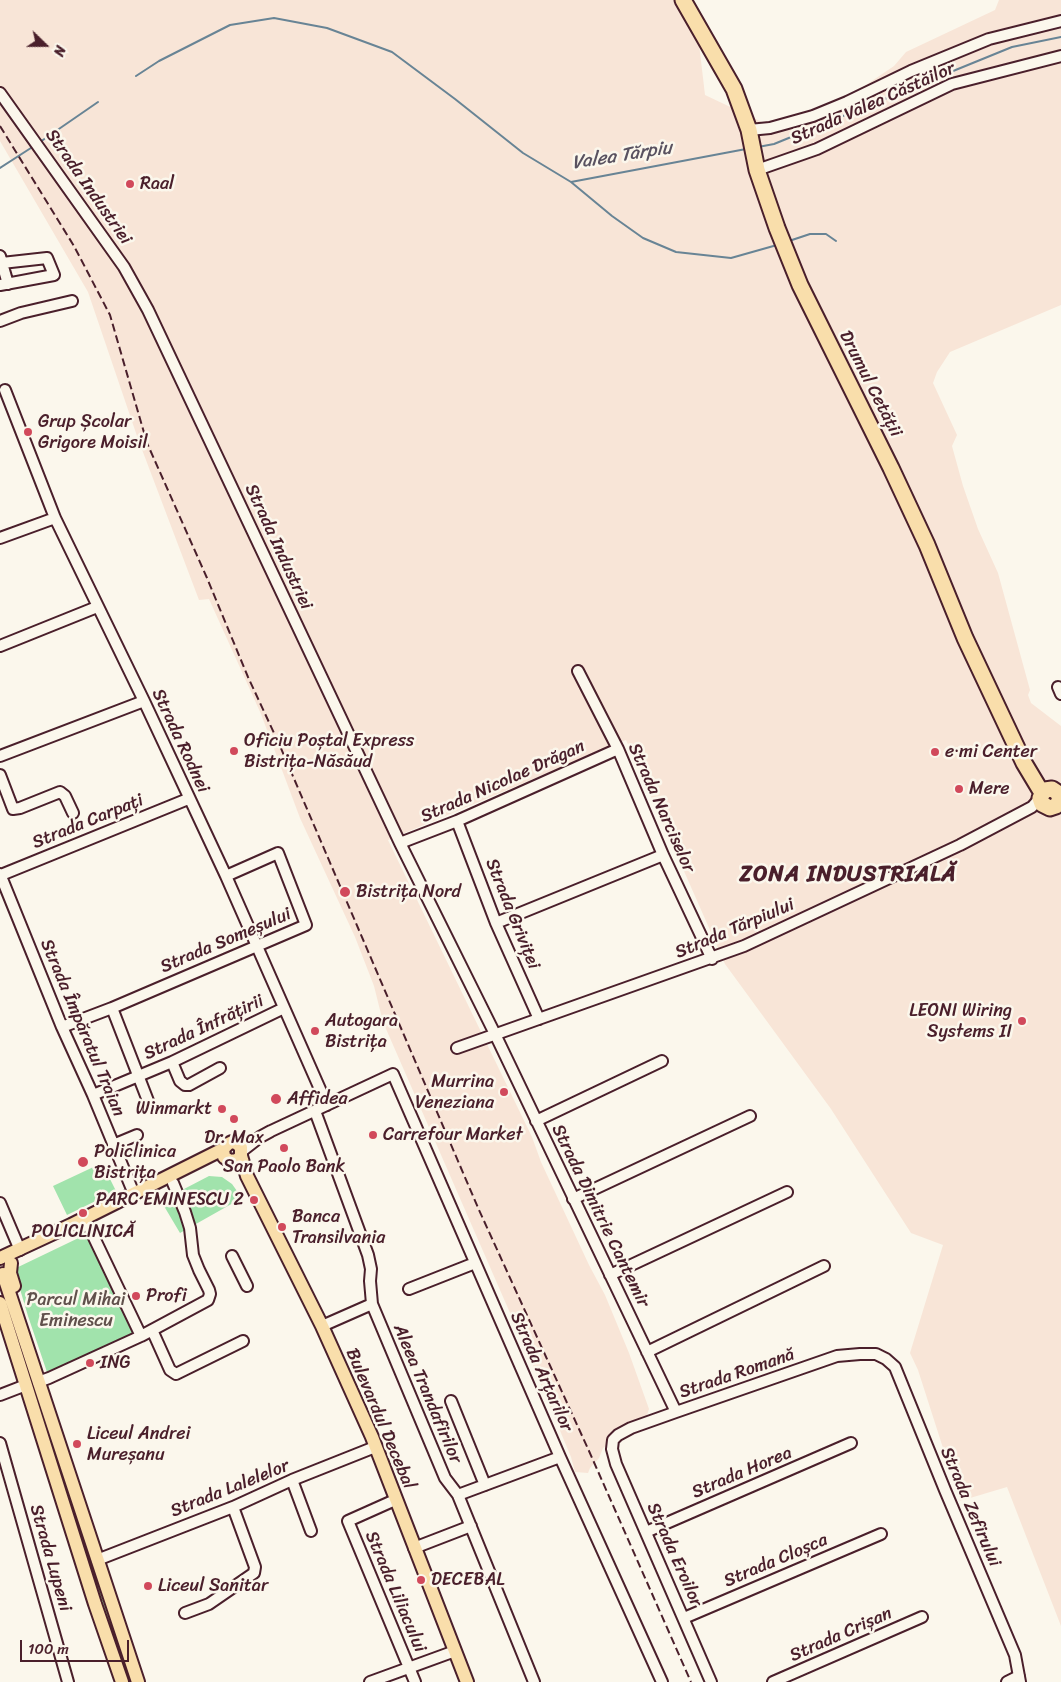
<!DOCTYPE html>
<html>
<head>
<meta charset="utf-8">
<style>
	body { margin:0 }
	#map { position:relative; width:1061px; height:1682px; overflow:hidden; background:#fbf7ec; font-family:Sriracha,sans-serif }
	canvas { display:block }
	.north { position:absolute; left:20px; top:20px; width:50px; height:50px; -webkit-text-stroke:4px #fbf7ec; paint-order:stroke; rotate:112deg; font-size:14px; font-weight:700; line-height:20px; text-align:center; color:#4a1f2b }
	.north::after { content:''; display:block; margin:auto; width:18px; height:22px; background:#4a1f2b; clip-path:polygon(50% 0,100% 100%,50% 72%,0 100%) }
	.scale { position:absolute; left:20px; top:1640px; width:109px; height:22px; box-sizing:border-box; border:2px solid #4a1f2b; border-top:0; padding-left:6px; font-size:15px; line-height:18px; white-space:nowrap; color:#4a1f2b; -webkit-text-stroke:4px #fbf7ec; paint-order:stroke }
</style>
</head>
<body>
<div id="map">
<canvas width="1061" height="1682"></canvas>
<div class="north">N</div>
<div class="scale">100 m</div>
</div>
<script>
const context = document.querySelector('canvas').getContext('2d');
context.lineJoin = 'round';
function paint(path, color) {
  context.fillStyle = color;
  context.fill(path, 'evenodd');
}
function poly(rows) {
  const path = new Path2D();
  for (const r of rows) {
    path.moveTo(r[0], r[1]);
    for (let i = 2; i < r.length; i += 2) path.lineTo(r[i], r[i + 1]);
  }
  return path;
}
function strokePath(path, color, width, dash) {
  context.strokeStyle = color;
  context.lineWidth = width;
  context.lineCap = dash ? 'butt' : 'round';
  context.setLineDash(dash || []);
  context.stroke(path);
}
function drawText(font, color, halo, rows, align = 'center') {
  context.font = font + ' Sriracha,sans-serif';
  context.lineWidth = 5;
  context.setLineDash([]);
  context.textBaseline = 'middle';
  context.strokeStyle = halo;
  context.fillStyle = color;
  for (const [text, x, y, turn = 0] of rows) {
    context.save();
    context.translate(x, y);
    context.rotate((+turn || 0) * Math.PI / 180);
    context.textAlign = isNaN(turn) ? turn : align;
    if (halo) context.strokeText(text, 0, 0);
    context.fillText(text, 0, 0);
    context.restore();
  }
}
const built = poly([
	[0,0,687,0,696,18,705,95,762,122,829,110,894,66,906,52,995,10,999,0,1061,0,1061,305,950,352,937,372,933,383,957,435,952,446,963,486,978,529,998,573,1030,690,1028,695,1031,703,1061,726,1061,1626,1007,1487,960,1501,918,1370,910,1353,943,1245,911,1233,831,1109,725,964,626,740,388,840,532,1137,541,1162,589,1265,605,1295,629,1353,649,1409,647,1415,637,1423,603,1448,599,1458,590,1468,588,1473,575,1472,571,1457,531,1361,383,1022,374,986,355,937,300,818,261,714,209,599,199,600,138,439,88,292,0,141]
]);
const green = poly([
	[102,1163,116,1191,67,1215,53,1186],
	[209,1176,222,1177,232,1184,242,1198,180,1233,161,1201],
	[91,1232,141,1336,49,1378,28,1316,14,1269],
	[40,1395,121,1639,114,1641,33,1396],
	[122,1644,135,1682,128,1682,115,1645]
]);
const stream = poly([
	[136,76,159,61,230,25,274,18,327,28,392,52,455,99,523,153,571,182,746,149],
	[40,142,98,102],
	[758,147,774,144,1012,47,1061,37],
	[0,168,34,146],
	[571,182,612,216,643,238,676,252,731,258,777,245],
	[789,241,810,234,826,234,836,241]
]);
const minor = poly([
	[0,93,124,267,148,310,400,843,495,1034,676,1412],
	[749,130,770,128,813,116,847,102,911,71,989,39,1061,21],
	[757,170,817,149,952,84,1061,56],
	[0,256,8,284],
	[0,285,54,275,47,258,2,263],
	[0,321,21,313,72,301],
	[5,390,55,518,144,701,226,876,327,1105],
	[0,538,55,518],
	[0,646,97,607],
	[578,671,618,749,663,855,712,959],
	[1058,687,1061,694],
	[0,756,144,701],
	[0,775,13,809,20,808,60,792,65,796,73,813],
	[457,821,496,923,539,1019],
	[400,843,457,821,618,749],
	[0,874,62,1027,93,1095,134,1194],
	[1,875,188,799],
	[496,923,663,855],
	[112,1008,150,1106],
	[62,1027,112,1008,306,925,278,853,226,876],
	[457,1048,744,946,960,845,1032,807,1040,798],
	[172,1062,180,1081,185,1085,189,1085,220,1068],
	[93,1095,172,1062,284,1008],
	[315,1111,368,1255,371,1269,370,1281,372,1304,445,1478,458,1495,534,1682],
	[536,1121,662,1061],
	[113,1145,137,1135],
	[242,1151,260,1137,271,1131,393,1074,560,1457,662,1682],
	[573,1199,750,1116],
	[0,1203,20,1250],
	[88,1225,141,1336],
	[232,1256,247,1286],
	[610,1275,787,1192],
	[409,1289,475,1263],
	[322,1326,372,1304],
	[152,1330,170,1370,176,1374,243,1341],
	[647,1352,824,1266],
	[38,1382,49,1378,141,1336,208,1300,210,1294,209,1290,199,1270,193,1255,190,1228,185,1212,173,1183],
	[0,1395,26,1385],
	[451,1401,485,1485],
	[0,1443,68,1682],
	[292,1480,311,1531],
	[458,1495,560,1457],
	[395,1500,348,1521,415,1682],
	[646,1532,851,1443],
	[414,1548,471,1526],
	[97,1560,233,1507,292,1480,375,1447],
	[185,1613,209,1604,254,1573,255,1567,233,1507],
	[684,1618,881,1534],
	[370,1682,455,1651],
	[711,1682,616,1464,612,1449,613,1440,618,1435,631,1428,676,1412,837,1356,860,1354,876,1354,886,1359,895,1367,945,1490,1015,1655,1020,1682],
	[773,1682,922,1617],
	[1007,1682,1019,1676]
]);
const major = poly([
	[241,1156,237,1160,230,1161,224,1157,223,1149,228,1144,232,1142,236,1143,241,1147,241,1156,247,1176,322,1326,372,1437,467,1682],
	[0,1258,71,1225,223,1149],
	[11,1263,10,1273,14,1286],
	[3,1274,138,1682],
	[0,1303,95,1604,122,1682]
]);
const highway = poly([
	[683,0,734,89,749,130,757,170,777,228,800,285,891,468,927,545,965,638,1024,763,1042,793],
	[1060,800,1056,806,1050,808,1042,804,1040,798,1045,790,1052,789,1058,793,1061,804]
]);
const rail = poly([
	[0,126,74,246,110,315,147,443,207,578,248,677,280,746,479,1210,589,1451,691,1682]
]);
const markers = [
	[130,184,5,"#d1495b"],
	[28,432,5,"#d1495b"],
	[234,751,5,"#d1495b"],
	[935,752,5,"#d1495b"],
	[959,789,5,"#d1495b"],
	[345,892,6,"#d1495b"],
	[1022,1021,5,"#d1495b"],
	[315,1031,5,"#d1495b"],
	[504,1092,5,"#d1495b"],
	[276,1099,6,"#d1495b"],
	[222,1109,5,"#d1495b"],
	[234,1119,5,"#d1495b"],
	[373,1135,5,"#d1495b"],
	[284,1148,5,"#d1495b"],
	[83,1162,6,"#d1495b"],
	[254,1200,5,"#d1495b"],
	[83,1213,5,"#d1495b"],
	[282,1227,5,"#d1495b"],
	[136,1296,5,"#d1495b"],
	[90,1363,5,"#d1495b"],
	[77,1444,5,"#d1495b"],
	[421,1580,5,"#d1495b"],
	[148,1586,5,"#d1495b"]
];
const streetNames = [
	["Strada Valea Căstăilor",873,104,-24],
	["Strada Industriei",88,187,55],
	["Drumul Cetății",870,384,63],
	["Strada Industriei",278,547,65],
	["Strada Rodnei",180,741,65],
	["Strada Nicolae Drăgan",503,782,-24],
	["Strada Narciselor",661,808,66],
	["Strada Carpați",88,822,-22],
	["Strada Griviței",512,914,68],
	["Strada Tărpiului",735,929,-23],
	["Strada Someșului",226,941,-23],
	["Strada Împăratul Traian",82,1028,67],
	["Strada Înfrățirii",204,1028,-25],
	["Strada Dimitrie Cantemir",600,1216,64],
	["Strada Arțarilor",541,1372,66],
	["Strada Romană",737,1374,-19],
	["Aleea Trandafirilor",427,1394,67],
	["Bulevardul Decebal",380,1419,67],
	["Strada Horea",742,1473,-23],
	["Strada Lalelelor",230,1489,-22],
	["Strada Zefirului",970,1507,67],
	["Strada Eroilor",674,1555,66],
	["Strada Lupeni",50,1558,74],
	["Strada Cloșca",776,1561,-23],
	["Strada Liliacului",395,1592,67],
	["Strada Crișan",841,1635,-24]
];
const poiNames = [
	["Raal",140,184],
	["Grup Școlar",38,422],
	["Grigore Moisil",38,443],
	["Oficiu Poștal Express",244,741],
	["Bistrița-Năsăud",244,762],
	["e·mi Center",945,752],
	["Mere",969,789],
	["Bistrița Nord",356,892],
	["LEONI Wiring",1012,1011,"right"],
	["Systems II",1012,1032,"right"],
	["Autogara",325,1021],
	["Bistrița",325,1042],
	["Murrina",494,1082,"right"],
	["Veneziana",494,1103,"right"],
	["Affidea",287,1099],
	["Winmarkt",212,1109,"right"],
	["Carrefour Market",383,1135],
	["Dr. Max",234,1138,"center"],
	["Policlinica",94,1152],
	["Bistrița",94,1173],
	["San Paolo Bank",284,1167,"center"],
	["PARC EMINESCU 2",244,1200,"right"],
	["Banca",292,1217],
	["Transilvania",292,1238],
	["POLICLINICĂ",83,1232,"center"],
	["Profi",146,1296],
	["ING",100,1363],
	["Liceul Andrei",87,1434],
	["Mureșanu",87,1455],
	["DECEBAL",431,1580],
	["Liceul Sanitar",158,1586]
];
const parkNames = [
	["Parcul Mihai",76,1300],
	["Eminescu",76,1321]
];
const waterNames = [
	["Valea Tărpiu",622,156,-9]
];
const districtNames = [
	["ZONA INDUSTRIALĂ",848,875]
];
paint(built, '#f8e5d7');
paint(green, '#a1e3ac');
strokePath(stream, '#688495', 2);
strokePath(minor, '#4a1f2b', 14);
strokePath(major, '#4a1f2b', 16);
strokePath(highway, '#4a1f2b', 19);
strokePath(minor, '#fbf7ec', 10);
strokePath(major, '#f9deab', 12);
strokePath(highway, '#f9deab', 15);
strokePath(rail, '#4a1f2b', 2, [8, 4]);
for (const [x, y, r, color] of markers) {
  const dot = new Path2D();
  dot.arc(x, y, r, 0, 2 * Math.PI);
  context.fillStyle = color;
  context.fill(dot);
  strokePath(dot, '#fbf7ec', 2);
}
drawText('18px', '#4a1f2b', '#fbf7ec', streetNames);
drawText('18px', '#4a1f2b', '#fbf7ec', poiNames, 'left');
drawText('18px', '#60504b', '#fbf7ec', parkNames);
drawText('italic 19px', '#595260', '#fbf7ec', waterNames);
context.letterSpacing = '1px';
drawText('bold 22px', '#4a1f2b', '#fbf7ec', districtNames);
context.letterSpacing = '0px';
</script>
</body>
</html>
